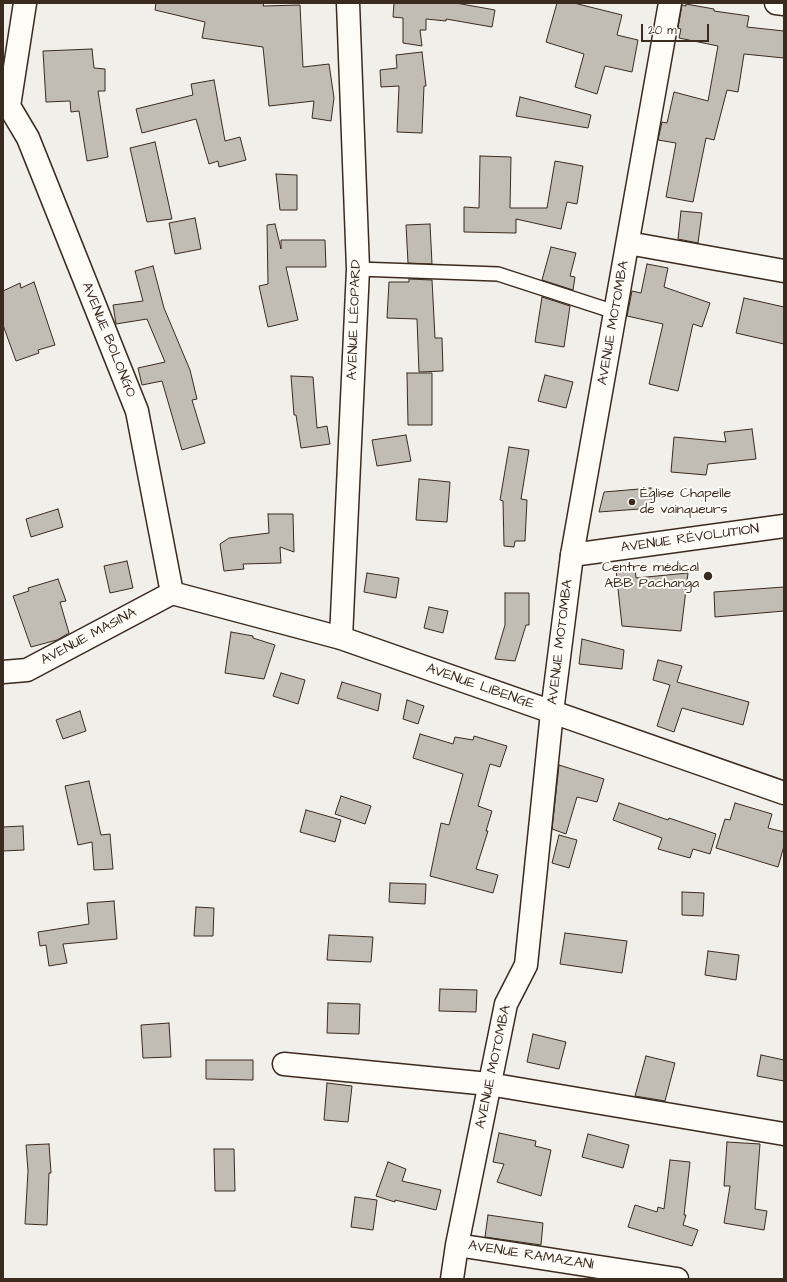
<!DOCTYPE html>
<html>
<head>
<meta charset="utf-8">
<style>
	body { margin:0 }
	#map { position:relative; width:787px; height:1282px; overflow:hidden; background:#f1efea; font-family:"Architects Daughter",sans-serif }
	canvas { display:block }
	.frame { position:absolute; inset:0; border:4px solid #3b2a1e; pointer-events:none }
	.scale { position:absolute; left:641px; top:24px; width:68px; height:18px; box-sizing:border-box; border:2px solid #3b2a1e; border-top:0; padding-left:5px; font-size:12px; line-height:14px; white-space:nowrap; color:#3b2a1e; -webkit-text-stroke:3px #fdfcf7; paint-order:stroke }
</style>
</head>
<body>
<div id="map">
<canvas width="787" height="1282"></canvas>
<div class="frame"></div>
<div class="scale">20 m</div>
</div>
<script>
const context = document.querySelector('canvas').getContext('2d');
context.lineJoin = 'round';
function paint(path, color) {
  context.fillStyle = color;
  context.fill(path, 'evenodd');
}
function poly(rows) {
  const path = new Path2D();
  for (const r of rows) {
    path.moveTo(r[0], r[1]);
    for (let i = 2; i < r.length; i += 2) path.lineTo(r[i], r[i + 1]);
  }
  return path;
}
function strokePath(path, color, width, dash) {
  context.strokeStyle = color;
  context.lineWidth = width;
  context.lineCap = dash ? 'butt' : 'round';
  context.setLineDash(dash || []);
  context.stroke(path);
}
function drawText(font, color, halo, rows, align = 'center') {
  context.font = font + ' "Architects Daughter",sans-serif';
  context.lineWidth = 4;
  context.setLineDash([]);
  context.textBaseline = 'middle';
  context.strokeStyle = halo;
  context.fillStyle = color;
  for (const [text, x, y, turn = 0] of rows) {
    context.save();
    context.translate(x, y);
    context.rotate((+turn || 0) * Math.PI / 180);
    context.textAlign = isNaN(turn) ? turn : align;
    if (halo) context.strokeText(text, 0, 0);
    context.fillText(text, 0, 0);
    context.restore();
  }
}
const building = poly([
	[156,3,264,3,263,6,300,5,303,67,329,64,334,98,331,121,312,118,314,101,269,106,263,47,202,38,205,22,155,10,156,3],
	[394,3,456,3,495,10,492,27,446,19,446,21,426,19,426,30,420,30,422,46,403,43,403,18,393,17,394,3],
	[557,3,574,3,622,15,617,35,638,40,632,72,605,66,597,94,575,87,584,54,546,42,557,3],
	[686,4,714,9,714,11,749,16,747,27,784,31,784,58,744,54,738,92,727,90,714,140,706,138,693,202,666,197,676,143,658,140,662,122,667,123,674,92,708,101,718,46,679,38,681,29,678,28,682,5,686,6,686,4],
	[92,49,94,68,105,69,105,91,98,91,108,157,87,161,79,111,71,112,70,101,46,102,43,51,92,49],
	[422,52,426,86,424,86,422,133,397,132,399,86,381,87,380,70,397,68,396,55,422,52],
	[214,80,225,141,240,137,246,160,219,167,218,161,209,164,196,119,142,133,136,109,193,95,191,84,214,80],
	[520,97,591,115,588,128,516,116,520,97],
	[155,142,172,219,147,222,130,148,155,142],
	[480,156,511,157,510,208,547,208,555,161,583,166,577,204,567,202,561,229,516,219,516,233,464,232,464,207,479,208,480,156],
	[276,174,297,175,297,210,280,210,276,174],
	[681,211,702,213,698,243,678,239,681,211],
	[195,218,201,249,175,254,169,223,195,218],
	[275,224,281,249,281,240,325,240,326,267,286,267,298,320,268,327,259,286,268,284,267,225,275,224],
	[430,224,432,264,408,263,406,225,430,224],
	[551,247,576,253,570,276,575,277,573,290,542,280,551,247],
	[647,264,668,268,664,287,710,303,702,327,693,324,678,391,649,384,663,324,627,316,632,291,641,293,647,264],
	[153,266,164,308,190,370,197,399,192,400,205,443,182,450,162,381,142,385,138,368,165,362,147,319,116,324,113,305,143,301,135,271,153,266],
	[409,279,432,280,435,338,442,338,443,371,419,372,417,319,387,318,389,282,409,282,409,279],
	[34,282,55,345,38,350,39,353,16,361,3,325,3,291,20,283,21,288,34,282],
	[542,297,570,306,564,347,535,342,542,297],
	[744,298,784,307,784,344,736,333,744,298],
	[407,373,432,373,432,425,408,425,407,373],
	[545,375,573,382,566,408,538,401,545,375],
	[291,376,313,377,317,428,327,426,330,444,301,448,296,415,294,415,291,376],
	[752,429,756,459,708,464,706,475,671,472,674,437,726,442,724,432,752,429],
	[406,435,411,461,377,466,372,440,406,435],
	[509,447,529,450,521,499,527,500,525,541,515,541,514,547,504,546,503,501,500,500,509,447],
	[419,479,450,482,447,522,416,520,419,479],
	[651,488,653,508,599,512,604,492,651,488],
	[58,509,63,527,31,537,26,519,58,509],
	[268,514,293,514,294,552,280,547,281,563,243,564,244,569,224,571,220,544,229,538,269,533,268,514],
	[127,561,133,588,110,593,104,566,127,561],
	[635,568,636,578,688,573,681,631,622,626,616,570,635,568],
	[367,573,399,578,396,598,364,592,367,573],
	[58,579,66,601,60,602,69,633,57,640,31,647,13,596,29,591,28,588,58,579],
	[784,587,784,611,715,617,714,592,784,587],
	[505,593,529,593,529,625,526,625,515,661,495,659,505,625,505,593],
	[429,607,448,611,443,633,424,628,429,607],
	[231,632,253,636,253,638,275,645,264,679,225,673,231,632],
	[582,639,624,650,622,669,579,664,582,639],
	[658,660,682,666,677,682,749,702,743,725,682,708,674,732,657,726,670,685,653,680,658,660],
	[281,673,305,680,298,704,273,696,281,673],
	[342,682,381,694,378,711,337,698,342,682],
	[407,700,424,706,418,724,403,719,407,700],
	[80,711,86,731,63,739,56,720,80,711],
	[420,734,453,744,455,737,473,740,474,736,507,746,500,767,490,764,478,806,492,811,486,831,488,831,476,869,498,875,493,893,430,876,441,823,449,825,463,774,413,758,420,734],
	[559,765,604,779,597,802,577,797,566,834,552,829,559,765],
	[89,781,101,835,110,834,113,869,94,870,92,842,78,845,65,786,89,781],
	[341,796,371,806,365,824,335,814,341,796],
	[619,803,668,820,669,818,716,834,710,854,693,849,690,858,658,849,662,838,613,820,619,803],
	[735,803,772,814,768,828,784,832,784,846,778,867,716,848,725,819,730,820,735,803],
	[306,810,341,820,335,842,300,832,306,810],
	[23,826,24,850,3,851,3,827,23,826],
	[559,835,577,840,569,868,552,863,559,835],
	[390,883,426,884,425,904,389,902,390,883],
	[682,892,704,893,703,916,682,915,682,892],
	[114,901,117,939,63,944,67,963,49,966,46,945,40,946,38,932,89,924,87,903,114,901],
	[196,907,214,908,213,936,194,936,196,907],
	[565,933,627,941,622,973,560,964,565,933],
	[329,935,373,937,371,962,327,960,329,935],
	[708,951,739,955,736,980,705,975,708,951],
	[440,989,477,990,476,1012,439,1011,440,989],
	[328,1003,360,1004,359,1034,327,1033,328,1003],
	[169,1023,171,1057,143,1058,141,1025,169,1023],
	[533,1034,566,1042,559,1069,527,1062,533,1034],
	[761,1055,784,1060,784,1081,757,1076,761,1055],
	[646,1056,675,1063,665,1101,635,1096,646,1056],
	[206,1060,253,1060,253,1080,206,1079,206,1060],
	[327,1083,352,1086,348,1122,324,1120,327,1083],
	[499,1133,536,1141,535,1146,551,1150,541,1196,497,1182,504,1164,493,1162,499,1133],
	[588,1134,629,1145,623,1168,582,1157,588,1134],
	[727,1142,760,1144,755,1209,767,1211,764,1230,724,1223,730,1186,724,1186,727,1142],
	[49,1144,51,1173,49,1173,47,1225,25,1224,28,1171,26,1145,49,1144],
	[214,1149,234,1149,235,1191,215,1191,214,1149],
	[670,1160,690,1162,684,1215,686,1215,683,1225,698,1230,692,1246,628,1227,635,1205,657,1212,658,1207,664,1209,670,1160],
	[388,1162,406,1169,402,1181,441,1190,436,1210,395,1200,395,1202,376,1196,388,1162],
	[355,1197,377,1200,373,1230,351,1227,355,1197],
	[488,1215,543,1223,541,1245,485,1237,488,1215]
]);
const service = poly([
	[358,269,498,274,615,312]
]);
const minor = poly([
	[776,3,784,4],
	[3,101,9,106,28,138,137,411,172,593],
	[9,106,25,3],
	[628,243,784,271],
	[172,593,341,638,784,793],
	[341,638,358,269,348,3],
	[3,672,27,670,172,593],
	[284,1064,489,1084,784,1134],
	[457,1245,677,1279],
	[452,1279,457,1245,506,1004,526,965,552,712,572,555,670,3]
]);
const tertiary = poly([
	[572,555,784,526]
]);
const markers = [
	[632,502,4,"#3b2a1e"],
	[708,576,5,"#3b2a1e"]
];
const streetNames = [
	["AVENUE LÉOPARD",355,320,-88],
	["AVENUE MOTOMBA",614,323,-80],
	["AVENUE BOLONGO",108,340,68],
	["AVENUE RÉVOLUTION",690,539,-8],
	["AVENUE MASINA",89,637,-28],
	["AVENUE MOTOMBA",561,642,-83],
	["AVENUE LIBENGE",480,687,19],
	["AVENUE MOTOMBA",494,1067,-78],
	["AVENUE RAMAZANI",531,1256,9]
];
const poiNames = [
	["Église Chapelle",640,494],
	["de vainqueurs",640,510],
	["Centre médical",699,568,"right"],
	["ABB Pachanga",699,584,"right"]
];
paint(building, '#c1bcb4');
strokePath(building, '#3b2a1e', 1);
strokePath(service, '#3b2a1e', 16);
strokePath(minor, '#3b2a1e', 25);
strokePath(tertiary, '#3b2a1e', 25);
strokePath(service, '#fdfcf7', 13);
strokePath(minor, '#fdfcf7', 22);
strokePath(tertiary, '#fdfcf7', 22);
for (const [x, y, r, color] of markers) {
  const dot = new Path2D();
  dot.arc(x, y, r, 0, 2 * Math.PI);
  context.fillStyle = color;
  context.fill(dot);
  strokePath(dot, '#fdfcf7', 1.5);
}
drawText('14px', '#3b2a1e', '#fdfcf7', streetNames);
drawText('14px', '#3b2a1e', '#fdfcf7', poiNames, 'left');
</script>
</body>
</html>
